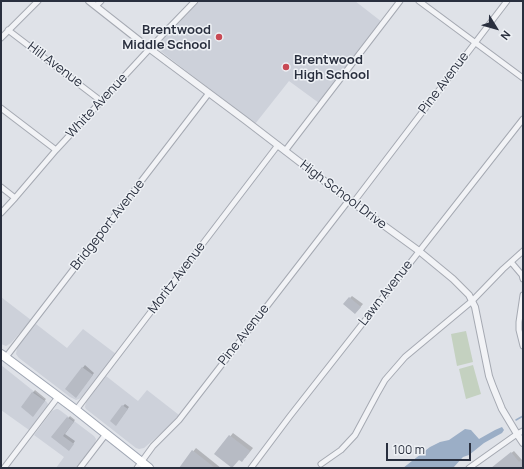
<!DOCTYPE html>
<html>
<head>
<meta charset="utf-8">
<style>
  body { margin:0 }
  #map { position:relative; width:524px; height:469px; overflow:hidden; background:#dfe2e8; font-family:Manrope,sans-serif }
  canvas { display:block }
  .frame { position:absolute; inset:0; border:2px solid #292f3e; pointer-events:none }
  .north { position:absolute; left:476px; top:8px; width:40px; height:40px; -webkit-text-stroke:3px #eef1f5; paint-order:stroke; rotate:127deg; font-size:11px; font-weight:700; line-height:16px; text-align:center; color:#292f3e }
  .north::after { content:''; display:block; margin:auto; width:14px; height:18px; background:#292f3e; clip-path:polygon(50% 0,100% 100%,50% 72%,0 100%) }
  .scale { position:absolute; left:386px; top:443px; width:85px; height:18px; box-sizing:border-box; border:2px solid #292f3e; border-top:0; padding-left:5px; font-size:12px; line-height:14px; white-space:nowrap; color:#292f3e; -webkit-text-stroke:3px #eef1f5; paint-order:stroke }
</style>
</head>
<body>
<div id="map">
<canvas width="524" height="469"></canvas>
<div class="frame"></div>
<div class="north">N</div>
<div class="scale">100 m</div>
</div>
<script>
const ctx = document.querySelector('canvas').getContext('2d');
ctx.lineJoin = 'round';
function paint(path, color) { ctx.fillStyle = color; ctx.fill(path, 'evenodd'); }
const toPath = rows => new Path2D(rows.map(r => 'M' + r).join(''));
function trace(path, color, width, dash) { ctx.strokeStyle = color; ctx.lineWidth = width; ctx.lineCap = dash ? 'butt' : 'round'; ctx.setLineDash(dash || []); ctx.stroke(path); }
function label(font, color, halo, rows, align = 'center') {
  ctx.font = font + ' Manrope,sans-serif'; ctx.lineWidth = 3; ctx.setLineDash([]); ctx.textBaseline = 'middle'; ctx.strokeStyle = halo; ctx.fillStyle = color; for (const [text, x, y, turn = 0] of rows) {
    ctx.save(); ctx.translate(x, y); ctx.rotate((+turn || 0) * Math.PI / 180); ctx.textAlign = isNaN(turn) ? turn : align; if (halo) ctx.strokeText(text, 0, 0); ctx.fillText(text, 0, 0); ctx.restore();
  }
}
const built = toPath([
  [200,1,355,1,382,22,319,103,289,81,255,124,158,49,157,47,158,44],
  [1,297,31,320,11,343,6,346,1,344],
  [36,324,67,348,83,329,116,354,82,397,79,399,76,400,70,397,19,358,16,354,17,348],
  [1,365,46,401,48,404,47,407,29,430,1,410],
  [106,376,138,401,147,390,179,415,167,428,144,448,139,449,136,448,86,409,85,407,86,402],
  [56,409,58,409,61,411,94,436,96,439,95,444,77,468,56,468,64,457,34,435,52,411]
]);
const green = toPath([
  [466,331,473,362,457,366,451,334],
  [473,365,481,394,466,399,459,369]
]);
const water = toPath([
  [502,427,504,430,502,433,484,443,469,455,463,457,453,468,403,468,430,447,440,442,449,440,465,429,471,430,479,439,495,430]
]);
const shadow = toPath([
  [352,296,363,304,357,311,350,298],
  [85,365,94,373,78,394,66,389],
  [35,390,46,399,35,413,22,407],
  [125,404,129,407,118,422,123,406],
  [70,416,75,420,65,434,75,441,71,447,53,437],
  [233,433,253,448,245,458,216,454],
  [196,448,221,468,180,468],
  [514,451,522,460,523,459,523,468,492,468]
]);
const stream = toPath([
  [516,420,523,416]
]);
const building = toPath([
  [349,297,361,307,355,314,343,304],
  [82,367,93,375,76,398,65,389],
  [32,392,45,401,33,417,21,407],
  [122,405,128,409,116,426,110,421],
  [67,417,74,422,63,436,74,444,69,451,51,437],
  [229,435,250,451,242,462,239,460,232,468,214,454],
  [192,450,215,468,179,468],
  [511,452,519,462,521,460,523,463,523,468,491,468]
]);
const minor = toPath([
  [419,1,523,78],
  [96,6,101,1],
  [8,30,101,101],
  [1,38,38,1],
  [1,108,56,150],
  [285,151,400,1],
  [1,187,15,198],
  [353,203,507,1],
  [1,213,15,198,56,150,167,30,195,1],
  [511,262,522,275,523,279],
  [523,346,519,330,519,322,523,295],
  [6,357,209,93],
  [76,410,278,145],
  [321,464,341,450,355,435,377,394,385,380,405,357,472,301,503,269,523,251],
  [4,468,58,397],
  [80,468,106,434],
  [137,468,153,446,179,420,349,200],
  [251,468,290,416,523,119],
  [469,468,517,434,523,431]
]);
const tertiary = toPath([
  [89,1,150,49,245,120,353,203,419,251,453,279,469,295,475,307,489,376,493,387,502,409,517,434,523,443]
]);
const primary = toPath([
  [1,354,76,410,149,468]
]);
const markers = [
  [219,37,4,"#c84954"],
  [286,67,4,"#c84954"]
];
const poiNames = [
  ["Brentwood",211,30],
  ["Middle School",211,45],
  ["Brentwood",294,60,"left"],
  ["High School",294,75,"left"]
];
const streetNames = [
  ["Hill Avenue",55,65,37],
  ["Pine Avenue",444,83,-53],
  ["White Avenue",97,106,-47],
  ["High School Drive",343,195,37],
  ["Bridgeport Avenue",108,225,-52],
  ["Moritz Avenue",177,278,-53],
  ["Lawn Avenue",386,293,-52],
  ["Pine Avenue",244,335,-52]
];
paint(built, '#cdd1da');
paint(green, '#c4d1c0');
paint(water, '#9baec6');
paint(shadow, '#0003');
trace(stream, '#9baec6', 1.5);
paint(building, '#b7bbc4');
trace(minor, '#a5a9b2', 7);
trace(tertiary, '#a5a9b2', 8);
trace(primary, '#9fa6b3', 10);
trace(minor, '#f2f3f6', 5);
trace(tertiary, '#f2f3f6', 6);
trace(primary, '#fff', 8);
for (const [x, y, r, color] of markers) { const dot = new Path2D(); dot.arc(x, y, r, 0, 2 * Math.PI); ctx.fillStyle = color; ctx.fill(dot); trace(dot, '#eef1f5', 1.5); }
label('bold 13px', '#292f3e', '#eef1f5', poiNames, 'right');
label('13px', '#292f3e', '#eef1f5', streetNames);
</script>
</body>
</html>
